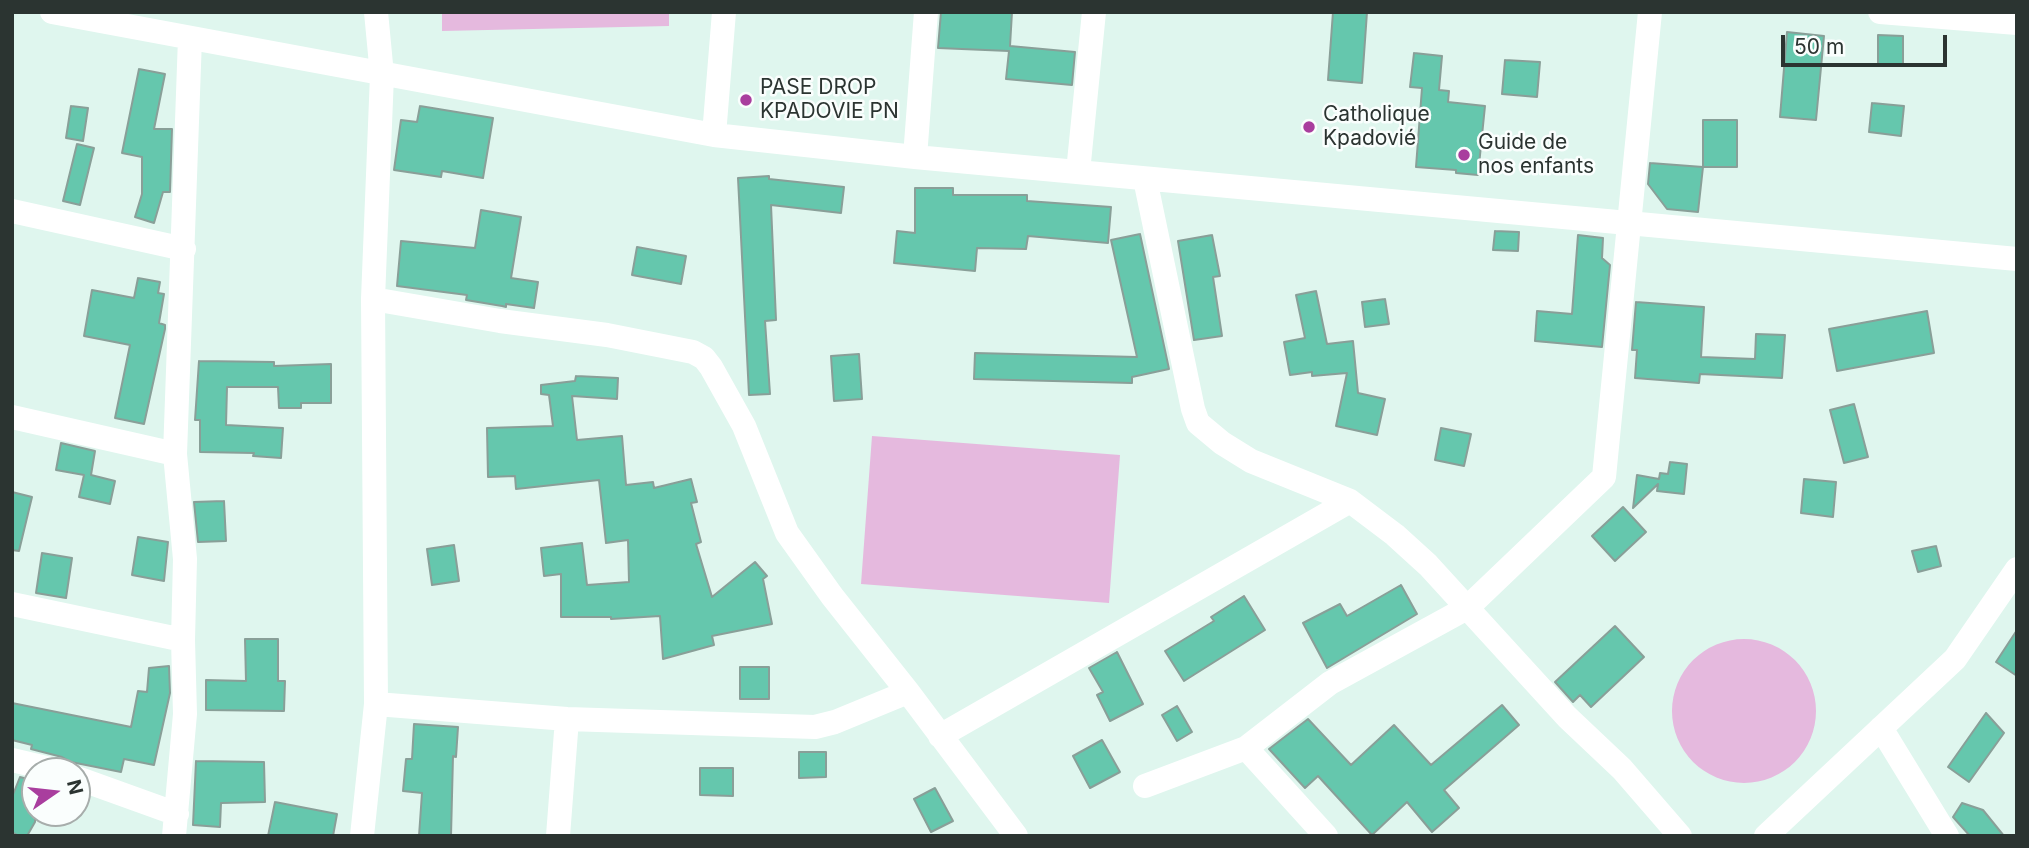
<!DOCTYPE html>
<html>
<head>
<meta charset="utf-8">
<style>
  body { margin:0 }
  #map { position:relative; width:2029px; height:848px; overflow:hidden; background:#dff6ee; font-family:Inter,sans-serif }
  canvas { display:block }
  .frame { position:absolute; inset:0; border:14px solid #2b3431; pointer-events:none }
  .north { position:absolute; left:21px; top:757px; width:70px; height:70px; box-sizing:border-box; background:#fafefd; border:2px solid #a7adab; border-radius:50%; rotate:76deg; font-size:19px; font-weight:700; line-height:28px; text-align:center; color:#2b3431 }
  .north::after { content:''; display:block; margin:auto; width:24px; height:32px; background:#a93e9e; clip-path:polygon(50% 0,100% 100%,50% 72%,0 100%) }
  .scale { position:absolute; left:1781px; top:35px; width:166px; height:32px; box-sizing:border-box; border:4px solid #2b3431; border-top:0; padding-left:9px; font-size:21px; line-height:24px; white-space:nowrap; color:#2b3431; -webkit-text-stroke:5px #fafefd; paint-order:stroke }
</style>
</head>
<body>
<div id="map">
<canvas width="2029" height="848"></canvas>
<div class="frame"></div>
<div class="north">N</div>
<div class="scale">50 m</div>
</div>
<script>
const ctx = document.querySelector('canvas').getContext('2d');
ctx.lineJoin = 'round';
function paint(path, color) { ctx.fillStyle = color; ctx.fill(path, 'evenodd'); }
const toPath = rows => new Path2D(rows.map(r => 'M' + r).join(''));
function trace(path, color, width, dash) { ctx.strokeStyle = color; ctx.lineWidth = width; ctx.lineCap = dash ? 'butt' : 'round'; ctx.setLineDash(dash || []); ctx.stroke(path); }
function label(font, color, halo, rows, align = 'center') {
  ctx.font = font + ' Inter,sans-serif'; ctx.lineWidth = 5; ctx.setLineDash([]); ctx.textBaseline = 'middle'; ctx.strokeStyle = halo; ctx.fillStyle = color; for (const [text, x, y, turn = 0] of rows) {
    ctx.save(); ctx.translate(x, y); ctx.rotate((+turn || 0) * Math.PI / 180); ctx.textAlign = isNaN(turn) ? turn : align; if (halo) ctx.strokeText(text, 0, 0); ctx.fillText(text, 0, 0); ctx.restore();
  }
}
const green = toPath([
  [442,12,669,12,669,26,442,31],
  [872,436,1120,455,1109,603,861,584],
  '1672 711a72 72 0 1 1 144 0a72 72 0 1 1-144 0Z'
]);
const building = toPath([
  [941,12,1012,12,1010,46,1075,52,1072,85,1006,79,1009,51,938,48,941,12],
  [1333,12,1367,12,1362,83,1328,80,1333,12],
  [1787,32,1824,36,1816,120,1780,117,1787,32],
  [1878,35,1903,36,1903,64,1878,64,1878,35],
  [1414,53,1442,56,1439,90,1449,91,1448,102,1485,106,1478,175,1456,173,1456,170,1416,167,1422,88,1410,87,1414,53],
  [1505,60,1540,62,1537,97,1502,94,1505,60],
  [139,69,165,74,154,129,172,129,170,192,163,192,154,223,135,217,142,194,142,157,122,153,139,69],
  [1872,103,1904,106,1901,136,1869,132,1872,103],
  [71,106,88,108,83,141,66,138,71,106],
  [420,106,493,118,483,178,442,171,441,177,394,170,401,120,417,122,420,106],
  [1703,120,1737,120,1737,167,1703,167,1703,120],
  [77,144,94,148,80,205,63,201,77,144],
  [1650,163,1703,167,1698,212,1667,209,1648,184,1650,163],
  [769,176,769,179,844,187,841,213,771,205,776,320,765,321,770,394,749,395,738,178,769,176],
  [915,188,953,188,953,195,1027,195,1027,201,1111,207,1108,243,1028,236,1026,249,977,248,975,271,894,263,897,231,915,233,915,188],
  [481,210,521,217,511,278,538,282,534,308,506,304,506,307,502,306,466,300,467,295,397,286,401,241,475,248,481,210],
  [1495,231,1519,232,1518,251,1493,250,1495,231],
  [1140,234,1169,369,1132,377,1132,383,974,379,975,353,1137,357,1111,240,1140,234],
  [1212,235,1220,276,1213,277,1222,336,1194,340,1178,241,1212,235],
  [1578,235,1603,238,1602,258,1610,265,1602,347,1535,341,1537,311,1572,314,1578,235],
  [637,247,686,256,681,284,632,275,637,247],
  [138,278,160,282,158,293,164,294,159,323,165,325,165,329,144,424,115,418,130,345,84,336,92,290,134,298,138,278],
  [1316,291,1327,344,1353,341,1358,393,1385,399,1377,435,1336,426,1347,373,1312,376,1312,372,1290,375,1284,342,1305,338,1296,295,1316,291],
  [1385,299,1389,324,1365,327,1362,302,1385,299],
  [1636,302,1704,307,1701,357,1755,359,1756,334,1785,335,1782,378,1700,374,1699,383,1635,378,1637,350,1632,350,1636,302],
  [1927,311,1934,353,1837,371,1829,329,1927,311],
  [859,354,862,399,834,401,831,356,859,354],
  [199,361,274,362,274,366,331,364,331,403,301,403,301,408,279,408,278,387,227,387,226,425,283,428,281,458,253,456,254,453,200,452,200,420,195,420,199,361],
  [576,376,618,378,617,399,572,396,577,440,622,436,626,485,653,482,654,488,691,479,697,502,691,503,701,542,696,544,712,597,755,562,767,576,763,579,772,624,712,636,714,645,663,659,660,616,611,619,611,617,561,617,561,574,544,576,541,548,582,543,587,585,629,582,628,540,606,543,599,480,516,489,515,476,488,477,487,428,553,426,549,395,541,394,541,385,575,381,576,376],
  [1854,404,1868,457,1844,463,1830,410,1854,404],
  [1441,428,1471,434,1464,466,1435,460,1441,428],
  [61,443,95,451,91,475,115,481,110,504,79,497,84,475,56,470,61,443],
  [1670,462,1687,464,1684,494,1657,491,1658,484,1633,508,1637,475,1659,479,1660,473,1668,474,1670,462],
  [1804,479,1836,482,1833,517,1801,513,1804,479],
  [12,492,32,497,19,551,12,550,12,492],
  [224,501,226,541,198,542,194,502,224,501],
  [1623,507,1646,532,1615,561,1592,536,1623,507],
  [138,537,168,542,164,581,132,575,138,537],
  [454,545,459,581,432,585,427,549,454,545],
  [1936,546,1941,566,1918,572,1912,551,1936,546],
  [42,553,72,558,66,598,36,593,42,553],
  [1401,585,1417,614,1327,668,1303,623,1340,604,1347,616,1401,585],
  [1244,596,1265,630,1184,681,1165,651,1214,621,1211,617,1244,596],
  [1615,626,1644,657,1591,707,1580,695,1573,702,1555,682,1615,626],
  [2017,630,2017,676,1996,662,2017,630],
  [245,639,278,639,278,681,285,681,284,711,206,710,206,680,246,681,245,639],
  [1117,652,1143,704,1110,721,1097,695,1103,692,1089,668,1117,652],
  [169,666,170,693,154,765,124,759,121,772,71,762,62,757,31,749,32,745,12,740,12,703,131,727,138,691,147,692,149,668,169,666],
  [740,667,769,667,769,699,740,699,740,667],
  [1502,705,1519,725,1444,790,1459,808,1432,832,1407,802,1372,835,1318,776,1305,788,1269,749,1308,719,1351,765,1394,725,1431,765,1502,705],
  [1177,706,1192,732,1177,741,1162,715,1177,706],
  [1986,713,2004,733,1969,782,1948,767,1986,713],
  [414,724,458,727,456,757,453,756,451,836,419,836,422,793,403,791,406,759,412,759,414,724],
  [1102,740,1120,772,1090,788,1073,756,1102,740],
  [799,752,826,752,826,777,799,778,799,752],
  [196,761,264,762,265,802,221,803,220,827,193,825,196,761],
  [700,768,733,768,733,796,700,795,700,768],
  [20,777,35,781,35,822,27,836,19,836,12,832,12,797,20,777],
  [935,788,953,821,931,832,914,799,935,788],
  [275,802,337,814,333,836,268,836,275,802],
  [1962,803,1983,810,2004,836,1970,836,1953,817,1962,803]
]);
const street = toPath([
  [52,12,714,135,915,157,2017,259],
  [1880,12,2017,23],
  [714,135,724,12],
  [915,157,926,12],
  [1078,172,1094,12],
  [1145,179,1193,409,1198,423,1222,443,1251,461,1350,501,1395,535,1428,565,1567,717,1622,769,1680,836],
  [12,211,184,249],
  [373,299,500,321,607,335,693,352,704,358,711,367,744,426,787,533,832,596,908,692,1016,836],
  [12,417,175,454],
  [12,604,183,640],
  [376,704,567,719,815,727,835,722,908,692],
  [1881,728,1947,836],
  [940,736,1350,501],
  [1246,748,1326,836],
  [12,760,59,771],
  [77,778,177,814],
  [1145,786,1246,748,1330,683,1467,608,1604,477,1650,12],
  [174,836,185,714,183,640,185,559,175,454,190,38],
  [362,836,376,704,373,299,382,75,376,12],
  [558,836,567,719],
  [1766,836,1955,659,2017,569]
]);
const markers = [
  [746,100,7,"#a93e9e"],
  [1309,127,7,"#a93e9e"],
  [1464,155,7,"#a93e9e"]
];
const poiNames = [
  ["PASE DROP",760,88],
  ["KPADOVIE PN",760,112],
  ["Catholique",1323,115],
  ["Kpadovié",1323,139],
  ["Guide de",1478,143],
  ["nos enfants",1478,167]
];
paint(green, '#e5b9de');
paint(building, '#65c7ad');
trace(building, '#899f98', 2);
trace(street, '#fff', 24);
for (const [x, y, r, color] of markers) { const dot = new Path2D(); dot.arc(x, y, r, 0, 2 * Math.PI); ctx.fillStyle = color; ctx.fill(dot); trace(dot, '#fafefd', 2.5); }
label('21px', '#2b3431', '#fafefd', poiNames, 'left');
</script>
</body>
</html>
